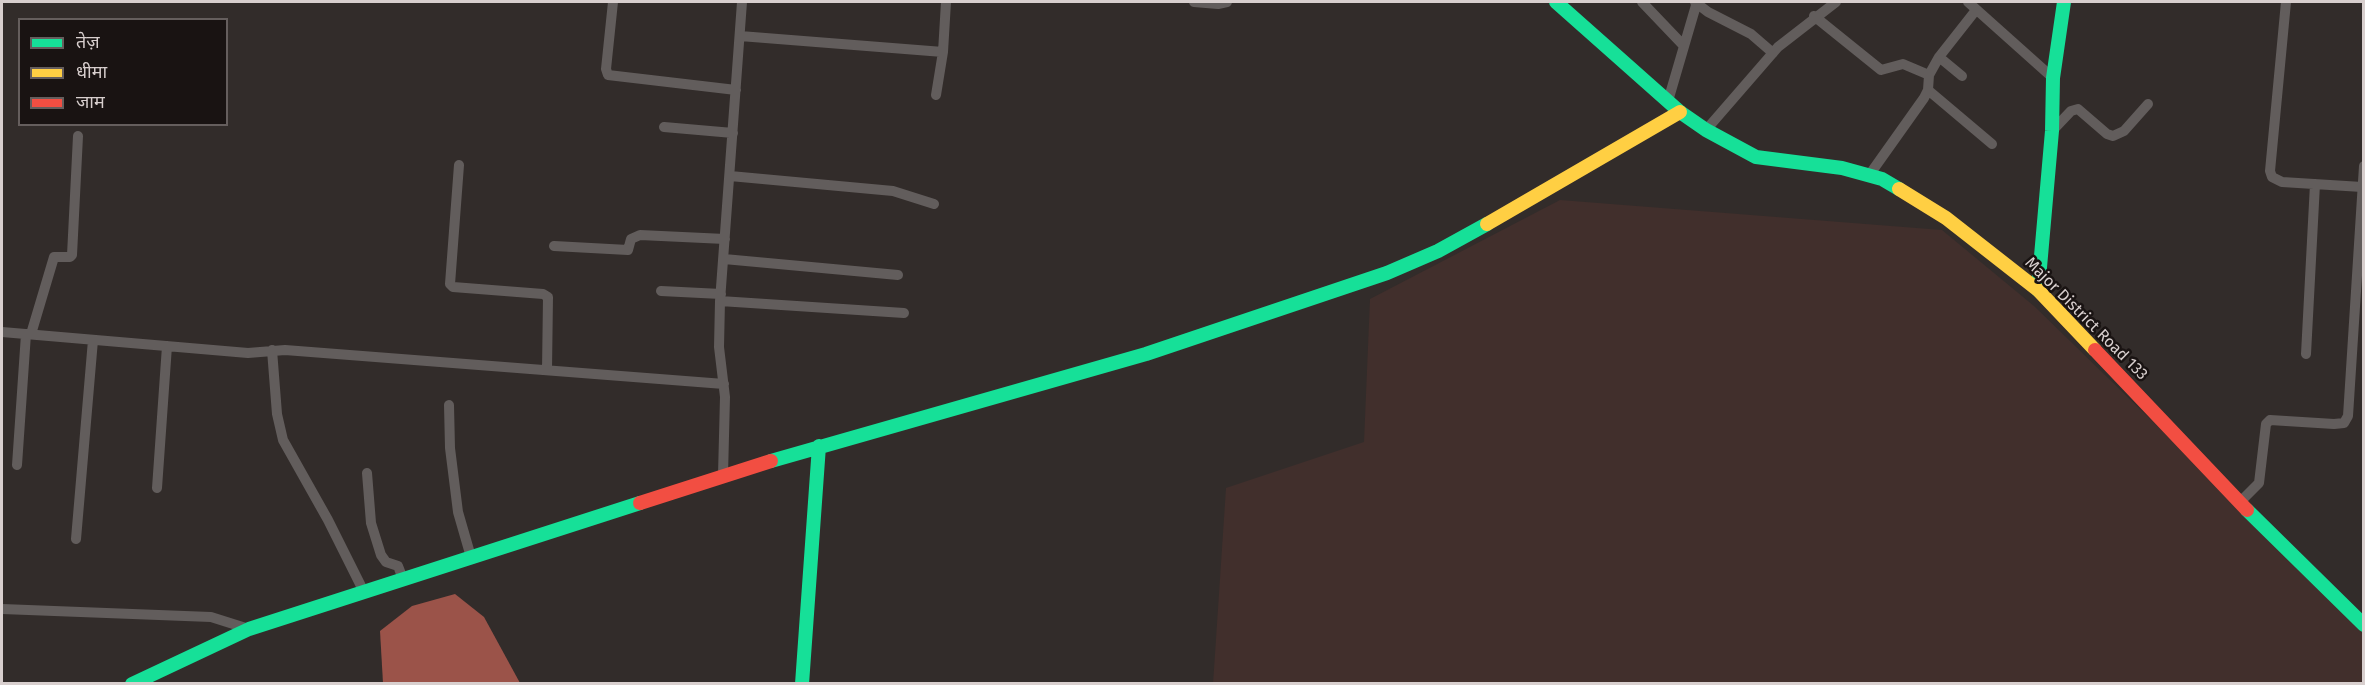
<!DOCTYPE html>
<html>
<head>
<meta charset="utf-8">
<style>
  body { margin:0 }
  #map { position:relative; width:2365px; height:685px; overflow:hidden; background:#322c2a; font-family:"Fira Sans","Noto Sans Devanagari",sans-serif }
  canvas { display:block }
  .frame { position:absolute; inset:0; border:3px solid #d8cfce; pointer-events:none }
  .legend { position:absolute; left:18px; top:18px; width:210px; height:108px; box-sizing:border-box; background:#191312; border:2px solid #655e5d; margin:0; padding:8px 10px; list-style:none; font-size:18px; color:#d8cfce }
  .legend li { display:flex; align-items:center; gap:12px; height:30px }
  .legend b { width:30px; border:2px solid #655e5d }
</style>
</head>
<body>
<div id="map">
<canvas width="2365" height="685"></canvas>
<div class="frame"></div>
<ul class="legend">
<li><b style="height:8px;background:#16e098"></b>तेज़</li>
<li><b style="height:8px;background:#ffcf43"></b>धीमा</li>
<li><b style="height:8px;background:#f24e42"></b>जाम</li>
</ul>
</div>
<script>
const ctx = document.querySelector('canvas').getContext('2d');
ctx.lineJoin = 'round';
function paint(path, color) { ctx.fillStyle = color; ctx.fill(path, 'evenodd'); }
const toPath = rows => new Path2D(rows.map(r => 'M' + r).join(''));
function trace(path, color, width, dash) { ctx.strokeStyle = color; ctx.lineWidth = width; ctx.lineCap = dash ? 'butt' : 'round'; ctx.setLineDash(dash || []); ctx.stroke(path); }
function label(font, color, halo, rows, align = 'center') {
  ctx.font = font + ' "Fira Sans",sans-serif'; ctx.lineWidth = 5; ctx.setLineDash([]); ctx.textBaseline = 'middle'; ctx.strokeStyle = halo; ctx.fillStyle = color; for (const [text, x, y, turn = 0] of rows) {
    ctx.save(); ctx.translate(x, y); ctx.rotate((+turn || 0) * Math.PI / 180); ctx.textAlign = isNaN(turn) ? turn : align; if (halo) ctx.strokeText(text, 0, 0); ctx.fillText(text, 0, 0); ctx.restore();
  }
}
const built = toPath([
  [1560,200,1942,230,2034,306,2364,627,2363,683,1213,684,1226,488,1364,442,1370,299]
]);
const water = toPath([
  [455,594,484,617,520,683,383,683,380,631,412,606]
]);
const street = toPath([
  [613,2,606,69,608,75,736,90],
  [1194,2,1218,4,1227,2],
  [1642,2,1684,46],
  [1695,2,1708,12,1751,34,1773,53],
  [1968,2,2053,78],
  [2286,2,2270,171,2272,177,2282,182,2362,187],
  [1814,16,1881,70,1903,64,1929,75],
  [740,36,943,52],
  [1939,57,1962,76],
  [1928,90,1992,144],
  [936,95,943,52,946,2],
  [1668,101,1697,2],
  [664,127,733,133],
  [1706,130,1778,47,1836,2],
  [2052,131,2071,111,2078,109,2107,134,2113,136,2124,131,2148,104],
  [459,165,450,284,453,287,543,294,548,297,547,370],
  [1870,174,1924,98,1928,90,1929,75,1939,57,1976,10],
  [730,176,893,191,934,204],
  [554,246,628,250,631,239,640,235,725,239],
  [724,259,898,275],
  [661,291,721,294],
  [720,301,904,313],
  [2,332,248,353,285,350,724,384],
  [31,334,54,257,70,257,72,255,78,136],
  [272,350,277,414,283,440,328,520,364,592],
  [2306,354,2315,184],
  [449,405,450,448,458,512,471,557],
  [17,465,26,334],
  [367,473,371,523,381,555,386,562,398,566,403,579],
  [723,475,725,397,719,347,720,301,742,2],
  [157,488,167,346],
  [2240,502,2259,483,2266,424,2270,420,2334,424,2344,423,2348,416,2364,166],
  [76,539,93,340],
  [2,609,211,617,249,629]
]);
const fast = toPath([
  [1556,2,1680,112,1706,130,1756,157,1842,168,1882,179,1899,189],
  [2038,290,2052,131,2053,78,2064,2],
  [771,461,1146,354,1387,273,1438,251,1487,224],
  [2247,510,2364,625],
  [132,684,249,629,640,503],
  [802,684,819,446]
]);
const slow = toPath([
  [1899,189,1946,218,2038,290,2095,350],
  [1487,224,1680,112]
]);
const jam = toPath([
  [2095,350,2247,510],
  [640,503,771,461]
]);
const streetNames = [
  ["Major District Road 133",2086,319,45]
];
paint(built, '#412f2c');
paint(water, '#9b5349');
trace(street, '#625d5c', 10);
trace(fast, '#16e098', 14);
trace(slow, '#ffcf43', 14);
trace(jam, '#f24e42', 14);
label('16px', '#d8cfce', '#191312', streetNames);
</script>
</body>
</html>
